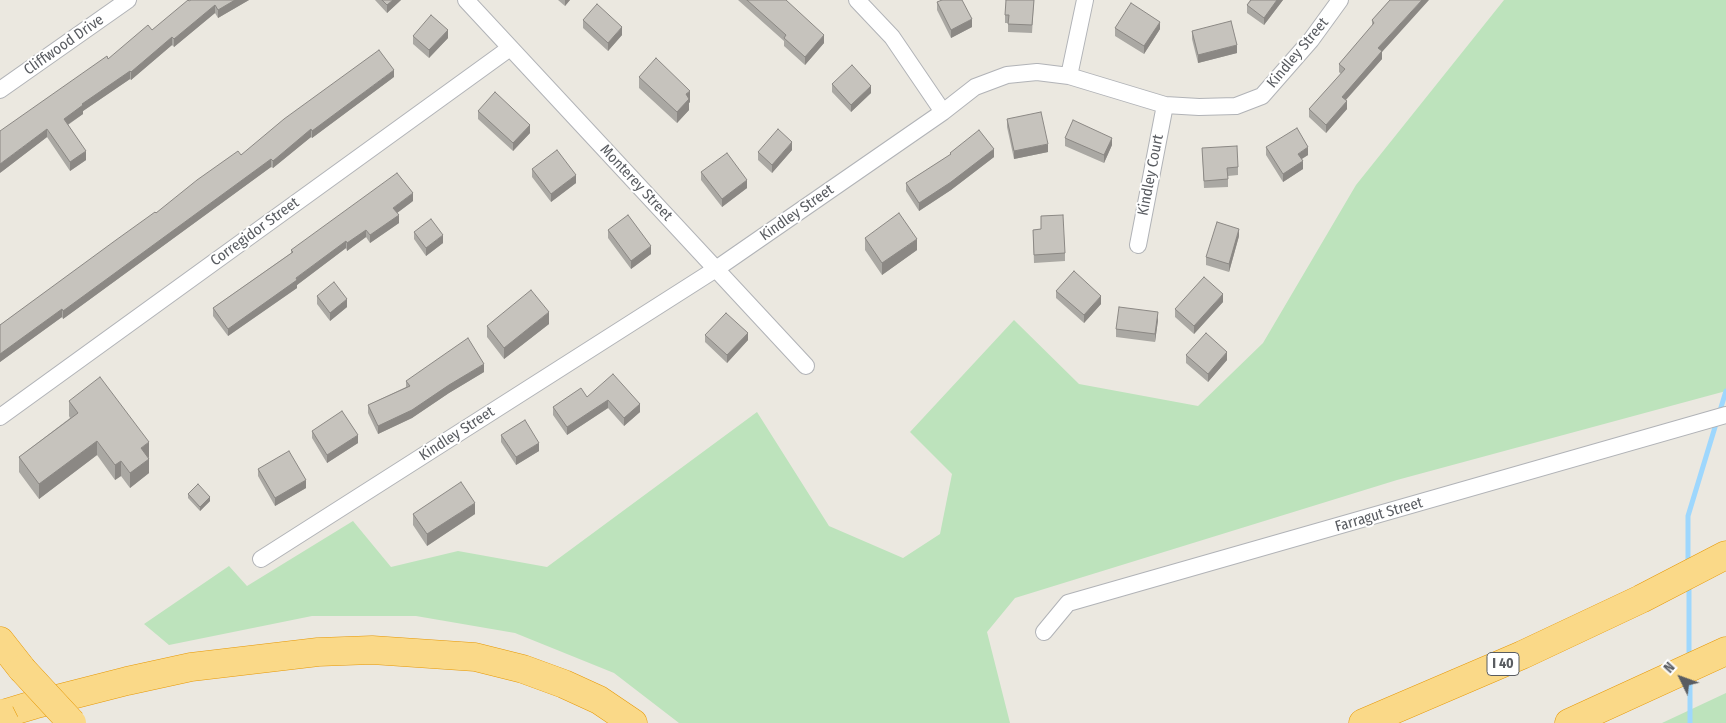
<!DOCTYPE html>
<html>
<head>
<meta charset="utf-8">
<style>
  body { margin:0 }
  #map { position:relative; width:1726px; height:723px; overflow:hidden; background:#ebe8e0; font-family:"Fira Sans Condensed",sans-serif }
  canvas { display:block }
  .north { position:absolute; left:1656px; top:653px; width:50px; height:50px; -webkit-text-stroke:4px #fff; paint-order:stroke; rotate:312deg; font-size:14px; font-weight:700; line-height:20px; text-align:center; color:#595c61 }
  .north::after { content:''; display:block; margin:auto; width:18px; height:22px; background:#595c61; clip-path:polygon(50% 0,100% 100%,50% 72%,0 100%) }
</style>
</head>
<body>
<div id="map">
<canvas width="1726" height="723"></canvas>
<div class="north">N</div>
</div>
<script>
const ctx = document.querySelector('canvas').getContext('2d');
ctx.lineJoin = 'round';
function paint(path, color) { ctx.fillStyle = color; ctx.fill(path, 'evenodd'); }
const toPath = rows => new Path2D(rows.map(r => 'M' + r).join(''));
function trace(path, color, width, dash) { ctx.strokeStyle = color; ctx.lineWidth = width; ctx.lineCap = dash ? 'butt' : 'round'; ctx.setLineDash(dash || []); ctx.stroke(path); }
function label(font, color, halo, rows, align = 'center') {
  ctx.font = font + ' "Fira Sans Condensed",sans-serif'; ctx.lineWidth = 4; ctx.setLineDash([]); ctx.textBaseline = 'middle'; ctx.strokeStyle = halo; ctx.fillStyle = color; for (const [text, x, y, turn = 0] of rows) {
    ctx.save(); ctx.translate(x, y); ctx.rotate((+turn || 0) * Math.PI / 180); ctx.textAlign = isNaN(turn) ? turn : align; if (halo) ctx.strokeText(text, 0, 0); ctx.fillText(text, 0, 0); ctx.restore();
  }
}
const green = toPath([
  [1504,0,1726,0,1726,391,1397,480,1015,598,987,632,1010,723,679,723,614,673,515,633,416,616,312,616,169,645,144,624,229,566,247,586,353,521,391,567,458,551,547,567,757,412,829,526,903,558,940,534,952,474,910,432,1014,320,1079,384,1198,406,1263,343,1356,185],
  [1726,693,1726,723,1662,723]
]);
const stream = toPath([
  [1688,565,1688,516,1726,391],
  [1689,584,1689,658],
  [1690,676,1690,723]
]);
const minor = toPath([
  [466,0,806,366],
  [857,0,892,37,943,112],
  [1069,76,1085,0],
  [0,90,128,0],
  [1138,245,1165,105],
  [0,417,510,48],
  [261,559,716,269,943,112,975,87,1007,75,1037,72,1069,76,1165,105,1199,107,1236,106,1262,96,1311,40,1340,0],
  [1044,632,1068,603,1726,415]
]);
const motorway = toPath([
  [0,641,22,669],
  [0,715,33,705,127,681,191,667,318,652,372,650,475,657,523,669,564,684,599,700,633,723],
  [1363,723,1522,655,1641,599,1726,555],
  [1569,723,1726,651]
]);
const motorwayBridge = toPath([
  [22,669,72,723],
  [0,713,5,723]
]);
const wall = toPath([
  [249,0,218,18,215,13,174,47,172,45,131,80,130,79,83,111,83,114,68,125,86,160,70,171,47,137,0,173,108,59,152,30,189,1],
  [375,0,401,0,387,13],
  [558,0,570,0,565,6],
  [738,0,786,0,824,43,805,65,784,46,784,41],
  [1034,0,1032,33,1008,32,1008,23,1005,23,1005,15],
  [1250,0,1283,0,1264,25,1247,13,1247,5],
  [1390,0,1382,52,1382,59,1346,100,1347,109,1326,133,1309,117,1309,109,1341,74,1339,72,1339,64,1372,26,1372,20],
  [937,2,972,27,951,38,937,10],
  [583,20,622,35,608,51,583,28],
  [1115,28,1160,29,1144,54,1115,36],
  [1192,31,1237,53,1198,63,1192,39],
  [413,36,448,38,429,58,413,44],
  [394,77,312,138,311,137,273,168,271,167,63,319,62,317,0,362,0,325,156,213,241,155],
  [639,77,690,102,689,103,689,110,677,123,639,88],
  [832,84,871,93,851,112,832,92],
  [478,111,530,133,513,151,478,119],
  [1007,119,1048,152,1014,159,1007,127],
  [1065,138,1112,145,1104,163,1065,146],
  [1266,147,1308,155,1302,159,1303,169,1283,182,1266,155],
  [1202,148,1238,167,1238,175,1228,176,1228,187,1204,188],
  [792,150,772,173,758,160,758,152],
  [950,153,994,157,951,190,919,211,906,191,906,183,950,155],
  [532,169,576,183,551,202,532,177],
  [701,172,747,188,722,207,701,180],
  [413,201,397,213,399,223,370,243,366,237,347,251,346,248,297,285,297,288,228,336,213,316,213,308,291,253,291,250],
  [1041,216,1065,253,1065,261,1034,263,1033,230,1041,229],
  [608,230,651,254,631,269,608,238],
  [414,232,443,243,426,256,414,239],
  [1239,236,1229,272,1206,265,1206,257],
  [865,238,917,250,882,275,865,250],
  [1056,291,1101,304,1084,323,1056,298],
  [317,296,347,307,330,321,317,304],
  [1223,302,1194,334,1175,317,1175,309],
  [1158,320,1155,342,1116,337,1116,329],
  [549,324,504,359,487,337,487,326],
  [705,335,748,340,727,363,705,342],
  [1186,355,1227,360,1208,382,1186,363],
  [484,372,449,393,412,418,378,434,368,413,368,405,406,387,406,381],
  [587,397,640,404,640,412,624,426,608,408,567,435,553,415,553,407],
  [69,401,149,457,149,473,130,488,121,476,115,480,97,455,39,499,19,472,19,457,70,418,69,416],
  [312,431,358,443,327,463,312,438],
  [501,435,539,451,516,465,501,442],
  [258,469,306,488,275,506,258,476],
  [188,494,210,501,200,511,188,498],
  [413,514,475,514,427,546,413,525]
]);
const shadedWall = toPath([
  [235,0,249,0,218,18,218,10],
  [393,0,401,0,387,13,387,5],
  [565,0,570,0,565,6],
  [1277,0,1283,0,1264,25,1264,18],
  [1422,0,1429,0,1382,52,1382,59,1342,104,1342,97,1378,48],
  [215,5,215,13,174,47,174,39],
  [972,19,972,27,951,38,951,30],
  [1160,22,1160,29,1144,54,1144,46],
  [622,27,622,35,608,51,608,43],
  [448,30,448,38,429,58,429,50],
  [824,35,824,43,805,65,805,57],
  [172,37,172,45,131,80,131,72],
  [1237,45,1237,53,1198,63,1198,55],
  [394,70,394,77,312,138,312,131],
  [130,71,130,79,83,111,83,114,64,127,64,119,82,104],
  [871,86,871,93,851,112,851,105],
  [690,91,690,102,689,103,689,110,677,123,677,112,686,94],
  [1347,101,1347,109,1326,133,1326,125],
  [530,125,530,133,513,151,513,143],
  [47,129,47,137,0,173,0,164],
  [311,129,311,137,273,168,273,161],
  [1112,138,1112,145,1104,163,1104,155],
  [792,142,792,150,772,173,772,165],
  [1048,144,1048,152,1014,159,1014,151],
  [1308,147,1308,155,1298,161,1298,154],
  [994,149,994,157,951,190,919,211,919,203],
  [86,151,86,160,70,171,70,162],
  [271,159,271,167,63,319,63,311],
  [1303,161,1303,169,1283,182,1283,174],
  [576,175,576,183,551,202,551,194],
  [747,180,747,188,722,207,722,199],
  [413,193,413,201,393,216,393,208],
  [399,215,399,223,370,243,370,235],
  [1239,229,1239,236,1229,272,1229,264],
  [366,230,366,237,347,251,347,243],
  [443,235,443,243,426,256,426,248],
  [917,239,917,250,882,275,882,263],
  [346,241,346,248,297,285,297,288,228,336,228,329],
  [651,246,651,254,631,269,631,261],
  [1223,294,1223,302,1194,334,1194,326],
  [1101,296,1101,304,1084,323,1084,315],
  [347,299,347,307,330,321,330,313],
  [62,309,62,317,0,362,0,354],
  [549,312,549,324,504,359,504,348],
  [1158,312,1158,320,1155,342,1155,334],
  [748,333,748,340,727,363,727,355],
  [1227,352,1227,360,1208,382,1208,374],
  [484,364,484,372,449,393,412,418,378,434,378,426],
  [608,400,608,408,567,435,567,427],
  [640,404,640,412,624,426,624,418],
  [358,435,358,443,327,463,327,455],
  [97,441,97,455,39,499,39,484],
  [149,442,149,457,141,463,141,448],
  [539,443,539,451,516,465,516,457],
  [149,459,149,473,130,488,130,473],
  [121,461,121,476,115,480,115,465],
  [306,480,306,488,275,506,275,498],
  [210,497,210,501,200,511,200,507],
  [475,503,475,514,427,546,427,534]
]);
const building = toPath([
  [188,0,189,1,191,0,235,0,218,10,215,5,174,39,172,37,131,72,130,71,82,104,83,105,64,119,86,151,70,162,47,129,0,164,0,131,107,56,108,59,148,25,152,30,188,0],
  [382,0,393,0,387,5,382,0],
  [747,0,786,0,824,35,805,57,784,38,786,35,747,0],
  [942,0,962,0,972,19,951,30,937,2,942,0],
  [1006,0,1034,0,1032,25,1008,24,1009,15,1005,15,1006,0],
  [1251,0,1277,0,1264,18,1247,5,1251,0],
  [1390,0,1422,0,1378,48,1382,51,1342,97,1347,101,1326,125,1309,109,1345,69,1339,64,1374,23,1372,20,1390,0],
  [1131,3,1160,22,1144,46,1115,28,1131,3],
  [597,4,622,27,608,43,583,20,597,4],
  [431,15,448,30,429,50,413,36,431,15],
  [1231,21,1237,45,1198,55,1192,31,1231,21],
  [379,50,394,70,312,131,311,129,273,161,271,159,63,311,62,309,0,354,0,325,116,240,155,212,156,213,197,180,238,151,241,155,284,119,379,50],
  [656,58,690,91,686,94,689,99,677,112,639,77,656,58],
  [852,65,871,86,851,105,832,84,852,65],
  [495,92,530,125,513,143,478,111,495,92],
  [1041,112,1048,144,1014,151,1007,119,1041,112],
  [1073,120,1112,138,1104,155,1065,138,1073,120],
  [1297,128,1308,147,1298,154,1303,161,1283,174,1266,147,1297,128],
  [778,129,792,142,772,165,758,152,778,129],
  [979,130,994,149,951,182,919,203,906,183,951,154,950,153,979,130],
  [1237,146,1238,167,1227,168,1228,179,1204,181,1202,148,1237,146],
  [557,150,576,175,551,194,532,169,557,150],
  [727,153,747,180,722,199,701,172,727,153],
  [397,173,413,193,393,208,399,215,370,235,366,230,347,243,346,241,296,278,297,280,228,329,213,308,293,252,291,250,397,173],
  [899,213,917,239,882,263,865,238,899,213],
  [628,215,651,246,631,261,608,230,628,215],
  [1063,215,1065,253,1034,255,1033,230,1041,229,1041,216,1063,215],
  [431,219,443,235,426,248,414,232,431,219],
  [1217,222,1239,229,1229,264,1206,257,1217,222],
  [1074,271,1101,296,1084,315,1056,291,1074,271],
  [1204,277,1223,294,1194,326,1175,309,1204,277],
  [334,282,347,299,330,313,317,296,334,282],
  [531,290,549,312,504,348,487,326,531,290],
  [1119,307,1158,312,1155,334,1116,329,1119,307],
  [726,313,748,333,727,355,705,335,726,313],
  [1206,333,1227,352,1208,374,1186,355,1206,333],
  [468,338,484,364,449,385,412,410,378,426,368,405,410,386,406,381,468,338],
  [613,374,640,404,624,418,608,400,567,427,553,407,581,388,587,397,613,374],
  [100,377,149,442,141,448,149,459,130,473,121,461,115,465,97,441,39,484,19,457,78,413,69,401,100,377],
  [342,411,358,435,327,455,312,431,342,411],
  [525,420,539,443,516,457,501,435,525,420],
  [289,451,306,480,275,498,258,469,289,451],
  [461,482,475,503,427,534,413,514,461,482],
  [198,484,210,497,200,507,188,494,198,484]
]);
const shields = [
  [1503,664,32]
];
const shieldNames = [
  ["I 40",1503,664]
];
const streetNames = [
  ["Cliffwood Drive",64,45,-35],
  ["Kindley Street",1298,53,-50],
  ["Kindley Court",1151,175,-79],
  ["Monterey Street",636,183,47],
  ["Kindley Street",797,213,-35],
  ["Corregidor Street",255,232,-36],
  ["Kindley Street",457,434,-33],
  ["Farragut Street",1379,515,-16]
];
paint(green, '#bde3bc');
trace(stream, '#9ed7fd', 5);
trace(minor, '#b1b3b7', 18);
trace(motorway, '#e69805', 29);
trace(minor, '#fff', 16);
trace(motorway, '#fad988', 28);
trace(motorwayBridge, '#e69805', 29, []);
trace(motorwayBridge, '#fad988', 28);
paint(wall, '#aaa8a3');
paint(shadedWall, '#8b8884');
paint(building, '#c6c3bd');
trace(building, '#8b8884', 1);
for (const [x, y, w] of shields) { const box = new Path2D(); box.roundRect(x - w / 2, y - 11.5, w, 23, 4); ctx.fillStyle = '#fff'; ctx.fill(box); trace(box, '#595c61', 1); }
label('bold 14px', '#595c61', null, shieldNames);
label('15px', '#595c61', '#fff', streetNames);
</script>
</body>
</html>
